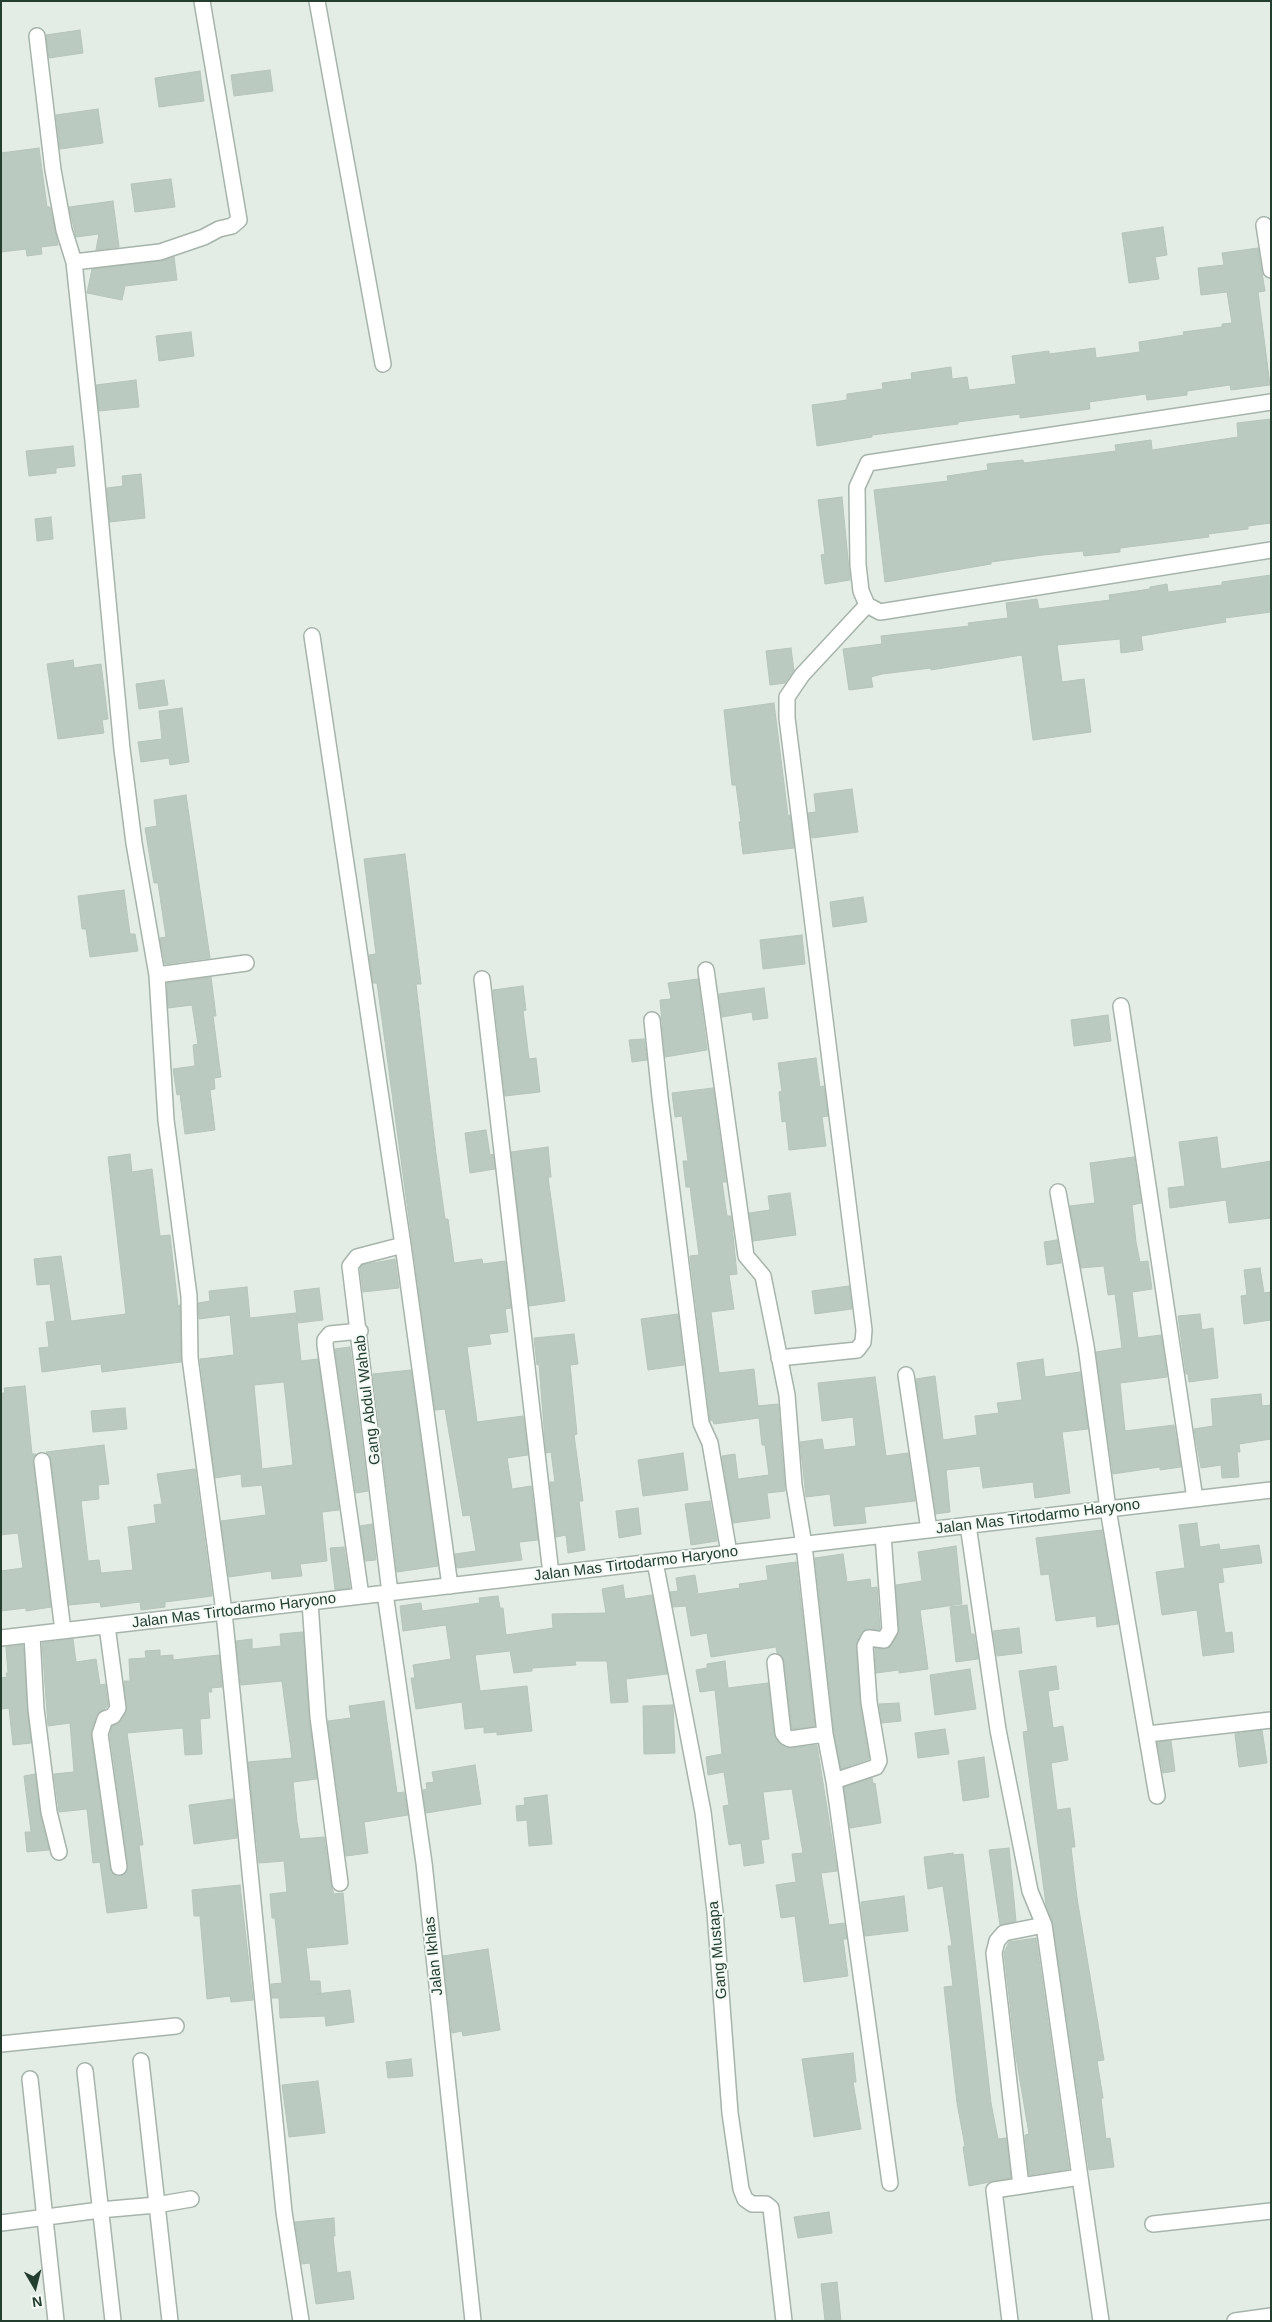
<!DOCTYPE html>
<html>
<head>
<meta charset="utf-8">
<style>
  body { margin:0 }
  #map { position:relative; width:1272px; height:2322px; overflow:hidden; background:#e3ece5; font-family:Helvetica,sans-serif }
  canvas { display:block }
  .frame { position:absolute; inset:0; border:2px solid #233d2f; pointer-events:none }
  .north { position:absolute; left:10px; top:2262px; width:50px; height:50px; -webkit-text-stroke:4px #f3f9f4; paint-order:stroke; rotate:172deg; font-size:14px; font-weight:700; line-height:20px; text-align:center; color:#233d2f }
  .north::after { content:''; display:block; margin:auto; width:18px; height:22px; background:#233d2f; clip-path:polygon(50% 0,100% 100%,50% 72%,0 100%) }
</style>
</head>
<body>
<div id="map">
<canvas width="1272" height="2322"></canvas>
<div class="frame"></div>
<div class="north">N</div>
</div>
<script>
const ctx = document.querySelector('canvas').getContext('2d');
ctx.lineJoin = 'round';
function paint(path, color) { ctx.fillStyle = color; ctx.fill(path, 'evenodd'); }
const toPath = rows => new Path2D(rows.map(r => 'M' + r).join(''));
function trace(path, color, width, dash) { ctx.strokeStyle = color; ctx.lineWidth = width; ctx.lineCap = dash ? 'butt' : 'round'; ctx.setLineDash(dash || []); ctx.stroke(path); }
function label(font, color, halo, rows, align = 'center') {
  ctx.font = font + ' Helvetica,sans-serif'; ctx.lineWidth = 4; ctx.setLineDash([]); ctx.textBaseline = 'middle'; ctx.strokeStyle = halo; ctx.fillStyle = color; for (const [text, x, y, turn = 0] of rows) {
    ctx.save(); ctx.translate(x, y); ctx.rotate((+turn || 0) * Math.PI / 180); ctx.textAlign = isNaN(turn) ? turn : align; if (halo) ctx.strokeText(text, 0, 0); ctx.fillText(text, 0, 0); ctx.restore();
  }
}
const building = toPath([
  [80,30,83,53,49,58,46,35,80,30],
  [270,70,273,91,234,96,231,75,270,70],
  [200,71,204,101,159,107,155,78,200,71],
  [98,109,103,143,60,149,56,115,98,109],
  [39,148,47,207,50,207,58,245,41,247,42,254,27,256,26,249,1,252,1,153,39,148],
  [171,179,175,207,135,212,131,184,171,179],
  [113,201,119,247,96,250,99,234,76,237,69,207,113,201],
  [1163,227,1167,255,1155,257,1159,279,1129,283,1122,233,1163,227],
  [1258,248,1265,291,1258,292,1270,385,1231,390,1230,385,1187,391,1187,395,1147,400,1146,394,1089,402,1090,409,1020,418,1020,414,958,422,958,424,872,435,872,437,817,446,812,405,847,400,847,394,883,389,882,383,912,379,911,373,951,367,952,379,967,377,969,390,1016,384,1012,356,1049,351,1049,354,1095,348,1096,358,1140,352,1139,342,1184,335,1183,332,1222,327,1222,324,1232,323,1227,292,1201,295,1198,268,1224,265,1222,253,1258,248],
  [174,257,177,280,125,286,122,300,87,293,92,269,161,261,174,257],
  [191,332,194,356,159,361,156,336,191,332],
  [136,380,139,407,99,411,96,385,136,380],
  [1271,419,1271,523,1248,526,1248,529,1208,534,1209,537,1120,548,1120,552,1084,556,1083,551,1043,555,991,562,991,564,885,582,874,490,948,481,947,476,988,470,987,464,1023,460,1024,463,1116,451,1115,445,1151,440,1152,450,1238,437,1237,423,1271,419],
  [73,446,75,466,56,468,56,473,29,476,26,451,73,446],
  [141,474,145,518,110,522,107,488,123,486,122,476,141,474],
  [842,497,850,580,825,584,821,555,825,554,818,500,842,497],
  [51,517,53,539,37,541,35,519,51,517],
  [1271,575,1271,612,1225,618,1226,622,1141,636,1143,650,1121,653,1120,639,1057,645,1062,682,1084,679,1091,732,1033,740,1022,655,931,670,931,668,882,674,871,677,873,687,849,690,843,649,882,644,881,636,969,626,968,623,1008,618,1006,603,1037,599,1039,609,1110,600,1109,595,1150,589,1150,587,1167,584,1168,592,1222,585,1222,582,1271,575],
  [791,648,794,671,785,683,770,685,766,651,791,648],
  [73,660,74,668,101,664,108,719,102,720,104,733,58,739,47,664,73,660],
  [164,680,168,705,139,709,136,684,164,680],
  [774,703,788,816,790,815,794,848,743,854,739,822,741,822,736,785,732,785,724,710,774,703],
  [182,708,189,762,170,765,169,758,141,762,138,742,162,739,159,711,182,708],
  [852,789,858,832,812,838,808,813,816,812,814,794,852,789],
  [186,795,210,958,165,964,160,938,166,937,158,883,154,883,145,828,157,826,154,800,186,795],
  [405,854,421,984,416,984,436,1154,445,1219,448,1219,454,1263,482,1259,483,1264,505,1261,511,1308,505,1309,508,1332,489,1334,491,1344,467,1347,477,1422,523,1416,528,1455,507,1458,512,1489,531,1486,538,1540,519,1542,522,1560,457,1568,455,1554,476,1551,470,1515,463,1516,445,1409,435,1410,377,983,373,983,369,955,376,954,364,859,405,854],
  [124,890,130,934,135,934,138,951,90,957,86,929,82,929,78,896,124,890],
  [863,897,867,922,833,927,830,902,863,897],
  [802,935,805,964,763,969,760,940,802,935],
  [211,977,216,1016,213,1016,221,1077,214,1078,215,1089,210,1090,215,1130,185,1134,180,1094,177,1095,173,1069,195,1066,193,1045,198,1044,192,1005,168,1008,167,983,211,977],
  [698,979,707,1050,665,1057,660,1000,671,999,668,983,698,979],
  [523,986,526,1010,523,1011,529,1059,536,1058,540,1092,505,1096,493,990,523,986],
  [764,988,768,1018,753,1020,752,1012,722,1017,719,994,764,988],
  [1108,1015,1111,1041,1074,1046,1071,1020,1108,1015],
  [644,1039,647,1060,632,1062,629,1040,644,1039],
  [816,1058,820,1087,824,1086,828,1116,822,1117,826,1146,789,1150,786,1121,782,1122,779,1092,782,1091,778,1063,816,1058],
  [713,1088,726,1182,722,1182,727,1216,731,1216,737,1274,729,1275,734,1309,711,1312,719,1373,754,1369,758,1406,778,1404,785,1491,767,1493,770,1518,733,1523,722,1456,735,1454,738,1479,769,1475,765,1445,762,1445,759,1418,714,1424,713,1421,710,1420,690,1256,699,1255,690,1187,686,1187,683,1161,688,1161,682,1116,675,1117,672,1093,713,1088],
  [486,1130,490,1155,493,1154,495,1169,470,1173,465,1133,486,1130],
  [1217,1137,1221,1169,1271,1161,1271,1218,1229,1223,1226,1200,1170,1208,1168,1188,1185,1186,1179,1142,1217,1137],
  [548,1147,551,1177,548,1177,565,1301,529,1306,511,1152,548,1147],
  [130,1154,132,1172,152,1169,160,1236,170,1235,178,1306,180,1305,181,1362,102,1372,101,1364,42,1372,39,1348,49,1347,46,1322,55,1321,50,1284,37,1285,34,1259,61,1256,71,1321,126,1314,108,1157,130,1154],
  [1134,1157,1141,1203,1132,1205,1136,1242,1140,1262,1148,1261,1152,1289,1132,1292,1138,1338,1161,1335,1167,1377,1120,1383,1125,1431,1174,1425,1181,1467,1160,1470,1160,1467,1113,1474,1096,1352,1122,1348,1115,1294,1108,1295,1104,1266,1081,1268,1070,1206,1095,1203,1090,1163,1134,1157],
  [790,1193,796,1235,753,1241,749,1213,770,1210,768,1196,790,1193],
  [1057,1240,1061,1263,1047,1265,1044,1242,1057,1240],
  [395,1259,399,1288,363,1292,360,1268,362,1265,395,1259],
  [1260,1268,1264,1293,1271,1292,1271,1320,1244,1324,1241,1296,1247,1295,1244,1270,1260,1268],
  [849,1286,852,1309,815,1314,812,1291,849,1286],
  [247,1287,250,1318,296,1313,301,1361,318,1359,339,1510,322,1512,327,1561,300,1564,302,1576,272,1579,271,1571,229,1577,221,1521,266,1515,262,1485,242,1487,241,1474,215,1478,200,1359,234,1355,230,1315,199,1319,198,1303,210,1301,209,1291,247,1287],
  [284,1382,293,1465,262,1469,254,1385,284,1382],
  [319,1288,323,1320,298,1323,294,1291,319,1288],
  [678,1314,684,1365,648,1370,641,1319,678,1314],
  [1200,1314,1202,1330,1213,1328,1218,1378,1189,1382,1188,1374,1186,1374,1178,1316,1200,1314],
  [574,1334,578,1364,570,1365,577,1434,574,1435,583,1501,579,1501,585,1550,568,1553,566,1535,556,1537,550,1482,555,1482,551,1452,546,1453,539,1364,537,1365,534,1338,574,1334],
  [350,1347,368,1491,356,1493,335,1349,350,1347],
  [1043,1359,1045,1377,1080,1372,1088,1429,1062,1432,1070,1493,1035,1498,1033,1482,983,1488,980,1466,946,1470,950,1512,936,1514,916,1379,935,1376,943,1440,977,1435,975,1416,999,1413,997,1403,1022,1400,1017,1363,1043,1359],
  [411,1370,438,1566,397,1572,373,1374,411,1370],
  [875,1377,886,1456,908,1453,915,1501,864,1507,866,1523,834,1526,830,1494,806,1497,800,1442,822,1439,824,1450,856,1446,853,1417,822,1421,818,1383,875,1377],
  [25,1386,32,1454,36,1454,33,1462,51,1607,26,1611,26,1608,1,1611,1,1571,23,1568,18,1533,1,1535,1,1393,5,1393,4,1388,25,1386],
  [1261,1394,1262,1406,1271,1405,1271,1439,1239,1444,1240,1452,1237,1452,1239,1477,1222,1478,1221,1465,1201,1468,1194,1429,1213,1426,1211,1399,1261,1394],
  [125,1408,127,1429,93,1432,91,1411,125,1408],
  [104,1445,109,1484,98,1485,99,1499,81,1501,88,1561,99,1560,101,1573,133,1570,128,1527,156,1523,154,1505,162,1504,157,1474,195,1469,212,1596,165,1602,165,1607,141,1610,140,1602,101,1607,100,1602,69,1605,51,1460,46,1452,104,1445],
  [683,1453,688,1490,643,1496,638,1460,683,1453],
  [710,1501,717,1541,691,1545,685,1504,710,1501],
  [638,1508,641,1534,619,1538,616,1511,638,1508],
  [1197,1523,1200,1547,1219,1544,1220,1550,1259,1545,1262,1563,1222,1568,1224,1582,1218,1583,1225,1633,1232,1632,1234,1652,1203,1656,1197,1610,1162,1615,1156,1572,1185,1568,1179,1525,1197,1523],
  [372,1524,376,1560,365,1561,360,1526,372,1524],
  [1102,1530,1118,1624,1097,1627,1096,1616,1056,1621,1049,1574,1041,1575,1036,1538,1102,1530],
  [956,1546,962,1604,920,1610,928,1669,899,1673,899,1670,876,1673,875,1648,889,1648,899,1630,896,1585,922,1581,918,1552,956,1546],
  [344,1547,350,1588,335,1590,330,1548,344,1547],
  [843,1554,847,1582,870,1579,871,1588,877,1587,880,1628,879,1630,864,1630,856,1646,860,1703,869,1759,841,1769,834,1733,815,1558,843,1554],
  [796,1562,815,1726,792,1729,784,1661,782,1656,777,1653,776,1647,711,1657,707,1633,691,1636,686,1606,673,1607,670,1592,678,1591,676,1578,695,1575,698,1594,740,1588,739,1584,768,1580,766,1566,796,1562],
  [623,1585,625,1599,652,1595,667,1674,626,1679,628,1702,611,1703,607,1661,575,1661,576,1665,532,1668,532,1671,514,1673,510,1651,475,1655,480,1691,527,1686,532,1731,497,1735,497,1732,484,1733,484,1727,465,1729,462,1702,416,1709,411,1678,415,1678,413,1665,451,1659,446,1625,403,1631,400,1606,421,1603,422,1611,480,1603,479,1598,498,1596,500,1608,503,1608,506,1635,553,1628,552,1614,606,1613,602,1589,623,1585],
  [967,1605,971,1634,974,1634,978,1659,956,1662,950,1607,967,1605],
  [1019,1628,1022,1653,997,1656,993,1631,1019,1628],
  [303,1632,309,1718,317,1779,293,1782,297,1822,300,1839,324,1837,331,1885,334,1894,343,1893,348,1944,306,1948,310,1981,320,1981,321,1993,316,1994,350,1990,354,2022,326,2026,325,2016,280,2018,279,1998,272,1998,271,1984,282,1983,275,1918,272,1918,270,1894,287,1892,284,1861,259,1863,248,1762,292,1758,282,1681,241,1685,236,1641,252,1639,252,1649,281,1646,280,1634,303,1632],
  [73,1639,76,1662,96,1659,100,1685,105,1684,108,1706,96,1716,91,1735,110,1868,112,1873,120,1876,125,1874,128,1866,110,1735,112,1726,121,1721,126,1712,124,1681,130,1681,129,1659,146,1658,145,1651,160,1650,160,1656,173,1655,173,1660,219,1655,222,1687,211,1688,212,1692,208,1692,210,1718,200,1719,202,1754,185,1755,183,1728,127,1733,143,1845,139,1845,147,1908,107,1913,100,1862,93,1863,87,1809,59,1812,54,1774,74,1772,70,1723,48,1726,42,1643,73,1639],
  [23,1645,31,1743,13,1745,9,1708,1,1709,1,1678,7,1677,6,1673,8,1673,6,1647,23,1645],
  [725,1661,728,1688,768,1683,774,1734,779,1743,791,1748,817,1745,837,1871,821,1873,829,1925,844,1923,847,1939,843,1939,848,1976,804,1982,795,1916,781,1918,776,1885,796,1882,792,1854,803,1853,792,1789,763,1792,769,1839,761,1840,764,1863,744,1866,741,1843,729,1845,723,1806,729,1805,724,1772,708,1775,706,1757,722,1754,715,1690,700,1692,696,1670,707,1668,707,1664,725,1661],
  [1056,1666,1059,1689,1048,1691,1053,1728,1063,1726,1068,1760,1051,1763,1057,1810,1070,1808,1075,1847,1071,1847,1077,1898,1104,2060,1097,2061,1103,2098,1101,2099,1106,2139,1110,2138,1114,2167,1089,2170,1053,1924,1046,1905,1023,1732,1028,1731,1019,1671,1056,1666],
  [970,1669,976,1709,935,1715,930,1675,970,1669],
  [384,1701,397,1793,404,1792,408,1815,364,1822,368,1853,346,1856,328,1721,351,1718,349,1706,384,1701],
  [899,1703,901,1721,882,1723,879,1704,899,1703],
  [673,1705,675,1753,644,1754,643,1706,673,1705],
  [945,1729,949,1754,918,1758,915,1733,945,1729],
  [1262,1730,1267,1763,1239,1767,1235,1734,1262,1730],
  [1171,1741,1175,1771,1163,1773,1157,1742,1171,1741],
  [984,1757,989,1797,963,1801,958,1761,984,1757],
  [475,1765,481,1804,426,1813,423,1790,427,1789,426,1783,434,1782,432,1772,475,1765],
  [35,1774,40,1813,49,1850,27,1852,25,1832,31,1832,24,1776,35,1774],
  [872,1778,873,1784,875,1783,881,1823,850,1828,844,1787,872,1778],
  [547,1795,552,1844,529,1846,527,1820,517,1821,516,1806,525,1805,524,1798,547,1795],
  [233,1799,237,1838,194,1844,189,1805,233,1799],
  [1009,1848,1016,1921,1000,1925,989,1850,1009,1848],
  [953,1853,953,1855,963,1854,991,2103,998,2139,1006,2138,1011,2178,969,2186,963,2147,965,2146,957,2103,944,1987,953,1986,948,1946,952,1946,943,1886,928,1889,924,1857,953,1853],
  [240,1885,253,2000,231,2002,230,1996,207,1999,200,1916,194,1916,192,1890,240,1885],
  [904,1896,908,1931,865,1936,861,1902,904,1896],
  [1036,1938,1069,2169,1029,2175,1025,2135,1029,2134,1016,2057,1004,1953,1009,1942,1036,1938],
  [488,1949,500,2030,463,2036,462,2031,452,2033,443,1956,488,1949],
  [853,2053,856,2082,853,2082,861,2129,814,2137,802,2059,853,2053],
  [411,2059,413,2076,388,2078,386,2062,411,2059],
  [318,2081,325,2133,289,2137,282,2085,318,2081],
  [829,2212,832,2233,798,2238,794,2217,829,2212],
  [334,2218,335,2236,333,2236,337,2273,350,2271,354,2299,316,2304,310,2263,302,2264,295,2222,334,2218],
  [837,2282,841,2321,825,2321,821,2284,837,2282]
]);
const minor = toPath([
  [317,1,383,364],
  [37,36,53,170,64,230,74,262,93,441,122,749,134,843,157,975,166,1120,189,1296,190,1358,224,1612,284,2212,301,2321],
  [1264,225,1271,270],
  [74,262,160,252,204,237,219,229,232,226,239,220,202,1],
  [1271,402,868,463,857,487,858,565,861,591,867,605,880,612,1271,550],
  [312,636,403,1245,450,1586],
  [706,970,746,1256,763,1276,787,1395,794,1485,804,1545,825,1734,834,1781,890,2183],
  [157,975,246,963],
  [482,979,551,1574],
  [1121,1006,1195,1499],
  [652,1020,660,1097,701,1423,710,1443,729,1553],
  [1058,1192,1086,1346,1108,1509,1157,1796],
  [360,1331,330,1334,325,1340,325,1345,361,1596],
  [779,1358,857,1350,863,1342,864,1330,787,718,787,697,802,675,867,605],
  [906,1375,929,1530],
  [42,1461,63,1631],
  [968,1525,998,1730,1030,1891,1044,1925,1004,1933,997,1941,994,1953,1021,2186,1080,2177,1044,1925],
  [655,1562,703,1812,715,1912,730,2113,741,2189,745,2199,752,2204,766,2204,771,2208,784,2321],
  [385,1593,424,1863,473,2321],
  [390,1593,350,1266,357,1257,403,1245],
  [310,1602,318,1717,340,1883],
  [107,1626,118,1708,113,1716,105,1719,100,1734,119,1867],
  [32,1635,36,1709,49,1812,59,1852],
  [1,1638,1271,1490],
  [775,1662,783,1733,786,1737,790,1739,825,1734],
  [1148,1734,1271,1720],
  [834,1781,876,1767,879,1761,869,1702,865,1646,869,1638,884,1640,890,1630,883,1535],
  [1,2044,176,2026],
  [141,2061,170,2321],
  [85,2071,113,2321],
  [30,2079,56,2321],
  [1080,2177,1101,2321],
  [1,2223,100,2210,156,2205,191,2199],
  [1153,2224,1271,2211],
  [1010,2321,994,2190,1021,2186],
  [1235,2321,1271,2316]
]);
const streetNames = [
  ["Gang Abdul Wahab",368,1400,-97],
  ["Jalan Mas Tirtodarmo Haryono",1038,1517,-7],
  ["Jalan Mas Tirtodarmo Haryono",636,1564,-7],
  ["Jalan Mas Tirtodarmo Haryono",234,1611,-7],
  ["Gang Mustapa",718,1950,-95],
  ["Jalan Ikhlas",434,1956,-96]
];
paint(building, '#bbcac0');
trace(building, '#b5c5ba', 1);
trace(minor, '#a6b4ab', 18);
trace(minor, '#fff', 15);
label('15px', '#233d2f', '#f3f9f4', streetNames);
</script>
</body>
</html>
